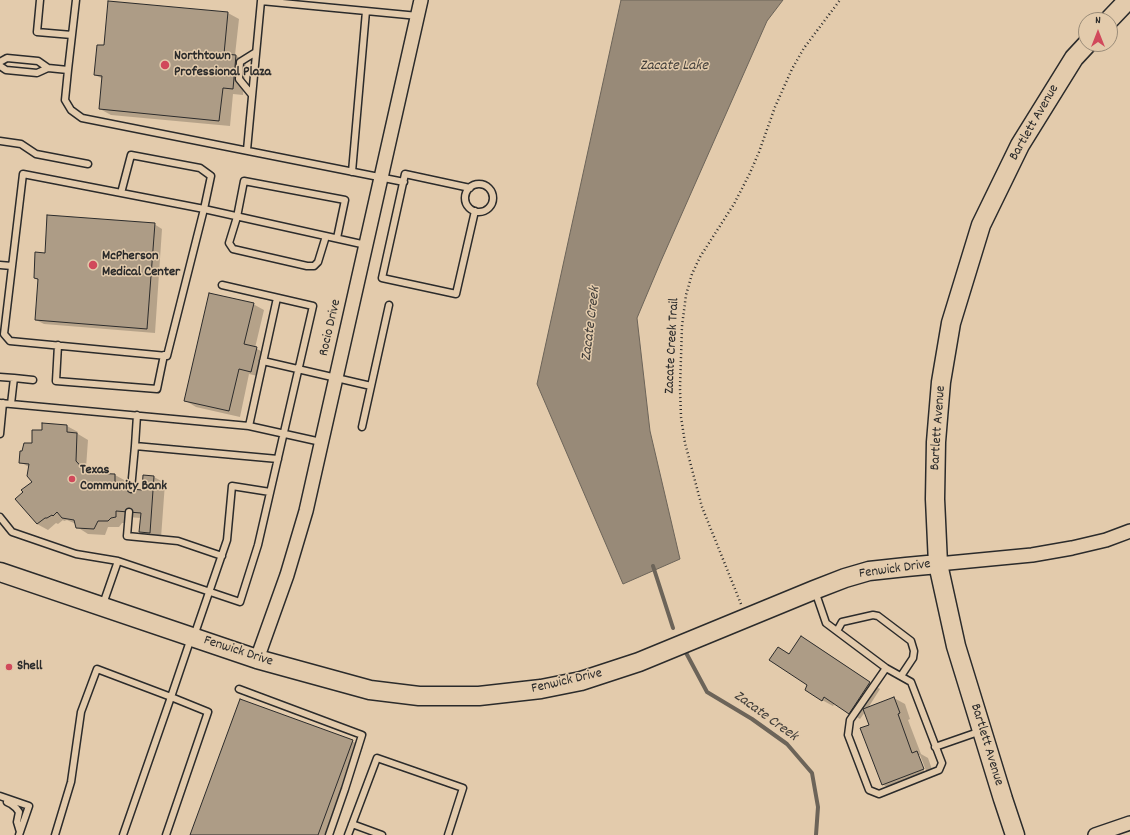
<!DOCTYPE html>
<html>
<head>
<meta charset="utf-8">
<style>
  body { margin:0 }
  #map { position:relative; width:1130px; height:835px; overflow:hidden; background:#e3cbac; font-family:Dekko,sans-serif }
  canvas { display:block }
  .north { position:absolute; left:1078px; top:12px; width:40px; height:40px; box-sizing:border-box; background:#e3cbac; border:1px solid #998b78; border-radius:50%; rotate:0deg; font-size:11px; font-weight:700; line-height:16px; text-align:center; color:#2b2b2b }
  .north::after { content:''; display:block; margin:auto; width:14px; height:18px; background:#d1495b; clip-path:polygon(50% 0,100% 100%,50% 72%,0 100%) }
</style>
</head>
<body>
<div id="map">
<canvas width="1130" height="835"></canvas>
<div class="north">N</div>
</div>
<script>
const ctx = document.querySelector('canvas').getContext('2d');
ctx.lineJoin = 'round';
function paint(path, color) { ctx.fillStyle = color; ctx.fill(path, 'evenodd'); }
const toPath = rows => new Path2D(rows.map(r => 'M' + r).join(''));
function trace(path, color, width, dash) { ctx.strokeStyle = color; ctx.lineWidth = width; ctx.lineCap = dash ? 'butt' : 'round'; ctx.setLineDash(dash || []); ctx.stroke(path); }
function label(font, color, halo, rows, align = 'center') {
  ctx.font = font + ' Dekko,sans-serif'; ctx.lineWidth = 3; ctx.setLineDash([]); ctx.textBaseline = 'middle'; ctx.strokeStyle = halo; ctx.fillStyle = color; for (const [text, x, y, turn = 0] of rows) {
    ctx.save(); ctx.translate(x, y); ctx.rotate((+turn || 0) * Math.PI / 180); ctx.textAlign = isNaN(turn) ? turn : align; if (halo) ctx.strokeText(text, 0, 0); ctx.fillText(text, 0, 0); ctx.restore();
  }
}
const water = toPath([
  [621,0,783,0,767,21,661,261,637,318,650,431,680,559,623,584,537,384,621,0]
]);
const shadow = toPath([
  [109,2,228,13,239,19,235,55,246,62,243,95,233,94,230,126,111,115,100,109,103,79,95,75,105,46],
  [154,224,162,229,155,333,44,324,36,320,39,281,35,278],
  [253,304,264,310,255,348,267,354,262,377,249,374,240,417,196,407,186,401],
  [43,424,67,426,78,432,78,434,88,440,86,468,92,474,115,475,126,481,125,490,143,491,144,476,154,477,165,483,161,538,151,537,140,531,141,518,127,517,126,523,122,523,119,527,108,527,105,535,88,534,77,527,76,524,67,520,64,521,63,520,58,524,56,523,48,530,37,524,33,482,29,467,20,462,33,444,43,432],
  [812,643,880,689,868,708,894,698,905,704,910,719,908,720,921,754,928,758,934,775,893,790,882,784,870,726,865,712,860,719,835,703,833,706,822,700,779,648,790,654],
  [918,755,920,755,927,773,925,774],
  [352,741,363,747,331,835,191,835]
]);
const stream = toPath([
  [653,566,673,628],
  [684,649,707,692,752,719,787,744,812,773,818,807,816,835]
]);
const building = toPath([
  [108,1,228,12,224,54,236,55,233,89,223,88,219,121,99,109,102,76,94,75,97,45,104,45,108,1],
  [47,215,155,223,147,329,35,320,38,279,34,278,35,252,45,253,47,215],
  [209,293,254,303,244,344,257,347,251,372,239,369,229,411,184,401,209,293],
  [42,423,67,425,67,432,77,433,76,461,87,473,115,474,115,485,119,486,120,487,120,488,142,490,143,475,154,476,150,533,139,532,141,513,116,511,116,517,111,518,108,521,98,521,94,529,76,528,74,520,62,518,57,512,53,516,52,515,47,518,45,518,37,524,15,499,23,492,21,490,32,482,27,476,29,464,19,463,20,451,22,451,24,443,32,443,32,430,42,430,42,423],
  [801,636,870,682,849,714,824,697,822,701,805,690,807,685,769,660,778,647,789,654,801,636],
  [894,697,900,713,898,714,912,753,917,751,924,769,882,785,860,728,869,725,863,709,894,697],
  [240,699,353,740,318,835,190,835,240,699]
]);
const path = toPath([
  [741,604,702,507,685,443,681,417,680,388,682,326,686,295,692,274,700,257,734,204,750,173,759,152,775,107,792,69,804,48,840,0]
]);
const lane = toPath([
  [40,0,37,32,72,35],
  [366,11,418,16],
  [0,62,7,58,38,61,48,68,37,73,6,70,0,66],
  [48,68,68,70,65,100,71,110,82,118,404,182],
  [68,70,76,0],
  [252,95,239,79,240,62,256,52],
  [0,141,21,144,36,154,88,164],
  [247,150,261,1,366,11,352,172],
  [23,174,204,209,167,356,10,341,4,334,23,174],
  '465 198a14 14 0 1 1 28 0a14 14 0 1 1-28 0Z',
  [470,188,405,174,382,278,456,294,475,211],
  [121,193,131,155,200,168,211,176,204,209,366,245],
  [326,236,318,262,314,266,307,266,233,249,229,243,237,217,244,181,345,200,337,238],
  [0,265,12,266],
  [58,345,56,381,157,389,164,355],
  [263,361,371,386],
  [0,377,14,378],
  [0,403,249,426,321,442],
  [11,404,14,378,33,380],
  [137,415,135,446,278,459],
  [249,426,277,298],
  [362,427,389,305],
  [0,434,3,403],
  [131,489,135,446],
  [129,512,127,536,178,541,222,556],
  [0,517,12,532,76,554,118,561,240,602,258,545,313,306,222,285],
  [815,591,826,623,886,668,911,682,942,763,939,770,879,794,869,790,848,735,850,720,886,668],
  [103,604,118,561],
  [837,631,842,622,873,615,878,616,911,641,914,651,913,658,901,676],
  [194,636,227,540,232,486,270,492],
  [239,689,362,735,345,789,329,835],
  [935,747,981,731],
  [0,796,29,806,19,835],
  [7,802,11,804,16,808,19,812,17,822,20,832],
  [352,824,382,835],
  [55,835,71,782,81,712,97,669,171,697,123,835],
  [166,835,208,712,171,697,191,638],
  [348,835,377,758,463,788,448,835]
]);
const street = toPath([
  [938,564,1032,555,1072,548,1106,540,1130,531],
  [257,659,287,575,306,511,421,0],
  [1095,835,1130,823]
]);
const secondary = toPath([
  [1109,20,1128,0],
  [0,572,257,659,370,690,419,696,479,696,541,689,581,681,639,662,814,590,845,578,869,571,906,567,938,564],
  [1015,835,1003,799,956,646,938,564,935,499,936,442,941,382,951,323,981,225,1020,145,1074,58,1087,44]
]);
const markers = [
  [165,65,5,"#d1495b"],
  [93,265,5,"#d1495b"],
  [72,479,4,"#d1495b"],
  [9,667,4,"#d1495b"]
];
const poiNames = [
  ["Northtown",174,57],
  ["Professional Plaza",174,73],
  ["McPherson",102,257],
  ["Medical Center",102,273],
  ["Texas",80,471],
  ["Community Bank",80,487],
  ["Shell",17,667]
];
const streetNames = [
  ["Bartlett Avenue",1035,123,-60],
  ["Rocio Drive",331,328,-77],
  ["Zacate Creek Trail",673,346,-87],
  ["Bartlett Avenue",939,428,-86],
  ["Fenwick Drive",895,570,-8],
  ["Fenwick Drive",238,652,18],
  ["Fenwick Drive",567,682,-13],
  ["Bartlett Avenue",986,745,73]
];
const waterNames = [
  ["Zacate Lake",674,67],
  ["Zacate Creek",592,324,-83],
  ["Zacate Creek",765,717,36]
];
paint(water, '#988a78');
trace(water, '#6c6459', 1);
paint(shadow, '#0003');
trace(stream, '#6c6459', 4);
paint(building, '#ad9c86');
trace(building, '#2b2b2b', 1);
trace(lane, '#2b2b2b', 9);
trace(street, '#2b2b2b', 16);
trace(secondary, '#2b2b2b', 21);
trace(path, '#2b2b2b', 2.5, [1, 3]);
trace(lane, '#e3cbac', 6);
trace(street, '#e3cbac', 13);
trace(secondary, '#e3cbac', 18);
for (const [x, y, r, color] of markers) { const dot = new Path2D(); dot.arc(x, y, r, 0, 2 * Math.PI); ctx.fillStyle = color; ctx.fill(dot); trace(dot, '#e3cbac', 1.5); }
label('bold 14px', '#2b2b2b', '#e3cbac', poiNames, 'left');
label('14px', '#2b2b2b', '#e3cbac', streetNames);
label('italic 15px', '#413e3a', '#e3cbac', waterNames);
</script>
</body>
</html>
